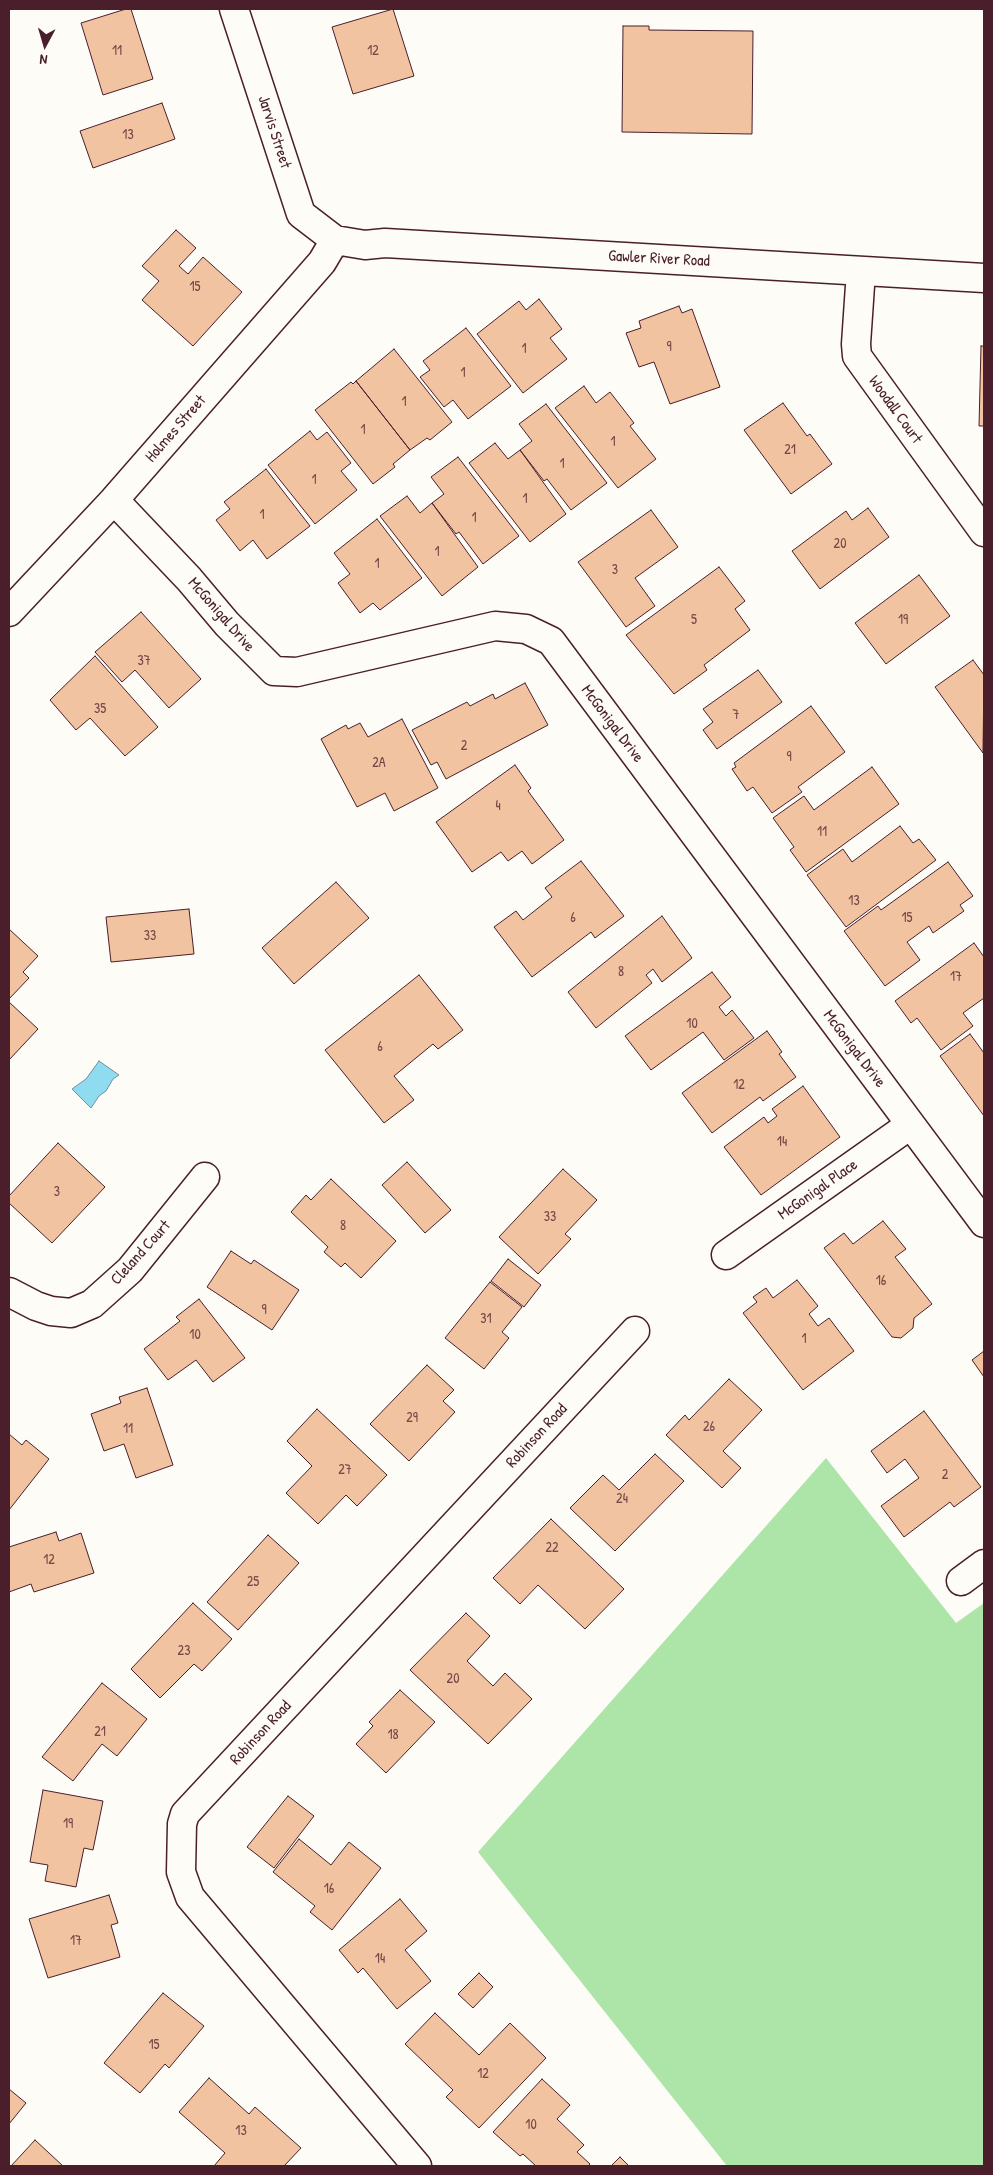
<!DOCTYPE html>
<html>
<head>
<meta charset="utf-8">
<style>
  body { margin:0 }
  #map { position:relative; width:993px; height:2175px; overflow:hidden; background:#fdfcf7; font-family:"Patrick Hand",sans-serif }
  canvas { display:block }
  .frame { position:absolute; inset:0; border:10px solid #4a1f2b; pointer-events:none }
  .north { position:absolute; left:20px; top:20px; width:50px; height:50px; -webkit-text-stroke:4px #fdfcf7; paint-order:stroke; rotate:186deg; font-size:14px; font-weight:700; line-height:20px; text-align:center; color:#4a1f2b }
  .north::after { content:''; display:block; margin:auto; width:18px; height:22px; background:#4a1f2b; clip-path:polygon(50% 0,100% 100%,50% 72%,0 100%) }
</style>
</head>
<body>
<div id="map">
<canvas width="993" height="2175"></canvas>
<div class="frame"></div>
<div class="north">N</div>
</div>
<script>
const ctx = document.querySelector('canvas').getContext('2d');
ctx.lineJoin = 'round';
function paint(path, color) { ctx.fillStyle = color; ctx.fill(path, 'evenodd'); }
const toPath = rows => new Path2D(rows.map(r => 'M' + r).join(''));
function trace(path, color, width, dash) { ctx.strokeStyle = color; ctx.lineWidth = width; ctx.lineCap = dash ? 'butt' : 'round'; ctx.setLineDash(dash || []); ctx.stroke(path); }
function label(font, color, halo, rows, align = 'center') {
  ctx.font = font + ' "Patrick Hand",sans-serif'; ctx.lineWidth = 5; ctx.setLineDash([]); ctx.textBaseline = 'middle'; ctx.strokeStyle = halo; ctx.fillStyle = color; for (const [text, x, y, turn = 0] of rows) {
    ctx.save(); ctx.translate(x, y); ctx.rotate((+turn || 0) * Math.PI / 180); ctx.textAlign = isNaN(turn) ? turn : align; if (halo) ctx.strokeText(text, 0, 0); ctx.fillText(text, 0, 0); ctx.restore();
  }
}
const green = toPath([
  [826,1458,956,1623,984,1603,984,2166,727,2166,478,1852]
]);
const water = toPath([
  [99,1061,119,1075,113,1079,106,1091,99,1096,91,1108,72,1089,86,1079,99,1061]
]);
const building = toPath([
  [126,9,131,9,153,79,103,95,81,23,126,9],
  [393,9,414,76,353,94,332,27,393,9],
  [623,26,649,26,649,30,753,31,752,134,622,132,623,26],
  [162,103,175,139,93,168,80,131,162,103],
  [176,230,196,248,179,266,188,274,203,257,242,292,193,346,142,300,159,281,142,266,176,230],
  [539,299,562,329,550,338,567,359,523,393,477,334,519,301,526,310,539,299],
  [679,306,682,313,692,309,720,387,670,404,654,362,639,367,626,333,641,328,639,321,679,306],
  [466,328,511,386,468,419,453,400,444,407,420,377,430,370,423,361,466,328],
  [981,346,984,346,984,426,979,426,981,346],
  [394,349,452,422,430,440,427,438,410,450,356,381,394,349],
  [356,381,410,450,393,464,395,467,373,484,315,410,351,382,353,384,356,381],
  [584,386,596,403,610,392,634,423,630,426,656,459,618,488,555,408,584,386],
  [783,403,807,436,810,434,832,464,791,494,744,430,783,403],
  [546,404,607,483,571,510,547,479,544,481,520,450,532,441,519,424,546,404],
  [310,431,317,440,327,432,351,463,341,471,357,490,315,524,268,465,310,431],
  [495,443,508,459,520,450,566,514,530,542,469,463,495,443],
  [458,457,519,536,483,564,459,532,456,534,432,503,444,494,431,477,458,457],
  [266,469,310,526,267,559,253,540,240,551,216,520,230,509,224,502,266,469],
  [407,496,420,513,432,503,478,567,442,596,380,516,407,496],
  [868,508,889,537,820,589,792,551,846,511,852,520,868,508],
  [651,510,678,547,635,578,655,606,626,627,578,562,651,510],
  [377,519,422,578,380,610,373,603,360,613,338,583,350,574,334,553,377,519],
  [719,567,745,601,735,609,750,630,704,665,707,670,674,694,626,635,719,567],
  [919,575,950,616,886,664,855,623,919,575],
  [141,612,201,679,169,708,135,670,122,682,95,652,141,612],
  [95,656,158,727,125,756,90,718,76,730,50,700,95,656],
  [973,660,984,675,983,753,935,687,973,660],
  [758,670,782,702,717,749,703,730,713,722,703,709,758,670],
  [525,683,548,725,446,779,437,762,431,765,412,730,467,702,470,706,493,694,495,699,525,683],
  [811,706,845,752,798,787,802,792,772,813,753,787,747,791,732,769,736,767,734,763,811,706],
  [402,719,438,788,394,811,385,793,357,807,321,739,346,725,348,729,360,723,368,737,402,719],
  [515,765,531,788,528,791,564,840,532,864,522,851,508,861,501,852,472,872,436,822,515,765],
  [872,767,899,804,806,872,790,850,794,847,773,818,804,796,814,810,872,767],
  [900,826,913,843,919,839,936,860,846,927,807,875,843,849,852,862,900,826],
  [581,861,624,916,595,938,591,932,532,977,494,927,516,911,523,920,552,897,545,888,581,861],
  [948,862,973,896,960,905,964,911,933,933,929,926,907,942,920,960,885,986,844,931,878,906,881,910,948,862],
  [336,882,369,918,294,984,262,948,336,882],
  [189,909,194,954,111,962,106,917,189,909],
  [662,916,692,958,662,982,653,969,646,975,652,983,596,1028,568,992,662,916],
  [9,929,38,956,23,972,29,978,9,999,9,929],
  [974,943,984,957,984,998,963,1013,973,1026,941,1050,917,1018,911,1023,895,1001,974,943],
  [712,972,731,997,719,1007,726,1016,732,1010,754,1038,724,1060,703,1032,651,1070,625,1036,712,972],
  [419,975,463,1030,438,1049,433,1044,394,1076,414,1100,384,1123,325,1050,419,975],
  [9,1002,38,1029,9,1060,9,1002],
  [767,1031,782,1052,779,1054,796,1077,763,1101,760,1097,712,1133,682,1093,767,1031],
  [970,1034,984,1053,984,1116,940,1056,970,1034],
  [803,1086,840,1137,761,1195,724,1147,764,1117,768,1123,777,1116,772,1109,803,1086],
  [58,1143,105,1187,52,1243,9,1203,9,1196,58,1143],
  [407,1162,451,1210,425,1233,382,1185,407,1162],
  [563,1169,597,1200,565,1234,571,1239,538,1274,499,1237,563,1169],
  [331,1179,396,1241,361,1278,345,1263,341,1267,324,1252,328,1247,291,1212,306,1195,311,1200,331,1179],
  [883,1221,906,1249,895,1257,932,1304,914,1318,913,1328,901,1338,892,1337,824,1248,844,1233,853,1244,883,1221],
  [231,1251,251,1264,254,1260,299,1290,272,1330,207,1287,231,1251],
  [508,1259,541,1285,524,1307,491,1281,508,1259],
  [797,1280,818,1306,809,1314,818,1326,829,1318,854,1351,803,1390,743,1313,757,1302,753,1297,766,1288,773,1298,797,1280],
  [490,1282,522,1307,502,1332,509,1338,484,1369,445,1338,490,1282],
  [199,1299,245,1358,213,1382,196,1360,168,1380,144,1349,180,1321,176,1317,199,1299],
  [984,1351,984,1377,972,1360,984,1351],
  [427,1365,454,1390,443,1401,455,1412,409,1461,370,1424,427,1365],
  [729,1379,762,1410,723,1451,741,1468,722,1488,666,1435,685,1415,689,1420,729,1379],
  [147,1388,173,1465,136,1478,124,1444,104,1451,91,1414,121,1403,119,1397,147,1388],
  [317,1409,387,1475,357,1506,346,1495,318,1524,286,1493,312,1466,287,1441,317,1409],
  [924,1411,981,1487,954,1507,950,1502,904,1537,881,1506,919,1478,905,1459,887,1473,871,1451,924,1411],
  [9,1434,22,1445,26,1440,49,1459,9,1510,9,1434],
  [655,1454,684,1481,615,1551,570,1508,603,1475,619,1490,655,1454],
  [551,1519,624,1589,585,1629,538,1585,520,1604,493,1578,551,1519],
  [56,1532,59,1541,81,1533,94,1573,34,1592,31,1584,9,1592,9,1547,56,1532],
  [268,1535,299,1563,238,1630,207,1602,268,1535],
  [193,1603,232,1639,202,1671,194,1664,160,1698,131,1669,193,1603],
  [466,1613,490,1636,467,1661,493,1686,505,1673,532,1699,488,1744,410,1670,466,1613],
  [102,1683,147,1719,117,1756,102,1744,73,1781,42,1757,102,1683],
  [400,1690,435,1722,386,1773,356,1744,373,1726,369,1722,400,1690],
  [43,1790,103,1801,93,1850,84,1848,76,1887,45,1881,48,1865,30,1862,43,1790],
  [288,1796,314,1816,274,1868,247,1847,288,1796],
  [299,1839,331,1865,349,1842,381,1868,332,1930,310,1912,315,1906,273,1872,299,1839],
  [109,1895,118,1923,111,1925,120,1957,48,1978,29,1919,109,1895],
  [400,1899,427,1931,405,1950,431,1981,397,2009,363,1968,358,1973,339,1950,400,1899],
  [479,1973,493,1987,473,2008,458,1994,479,1973],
  [163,1993,204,2026,169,2068,165,2064,140,2093,104,2063,163,1993],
  [435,2013,479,2055,510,2023,546,2058,479,2128,446,2097,453,2090,405,2044,435,2013],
  [209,2078,249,2114,255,2107,301,2148,284,2166,214,2166,225,2153,179,2112,209,2078],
  [542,2079,570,2105,557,2119,584,2145,577,2152,590,2164,588,2166,536,2166,523,2154,520,2156,493,2132,542,2079],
  [9,2089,26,2103,9,2124,9,2089],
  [35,2140,63,2166,11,2166,35,2140],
  [620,2157,629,2166,611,2166,620,2157]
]);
const minor = toPath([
  [234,9,301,214,335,240,365,245,385,243,984,278],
  [861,271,856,344,857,356,984,532],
  [114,500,189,579,227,624,274,671,297,672,495,626,526,629,551,641,984,1223],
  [9,612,114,500,322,262,335,240],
  [726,1255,910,1125],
  [9,1292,36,1306,51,1311,71,1313,92,1304,130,1270,205,1177],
  [961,1581,984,1564],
  [417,2166,190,1897,181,1872,182,1824,185,1814,635,1331]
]);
const numberNames = [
  ["11",117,51],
  ["12",373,51],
  ["13",128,135],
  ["15",195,287],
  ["9",669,347],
  ["1",524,349],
  ["1",463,373],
  ["1",404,402],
  ["1",363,430],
  ["1",613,442],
  ["21",790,450],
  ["1",562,464],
  ["1",314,480],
  ["1",525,499],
  ["1",262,515],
  ["1",474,518],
  ["20",840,544],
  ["1",437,552],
  ["1",377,564],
  ["3",615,570],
  ["5",694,620],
  ["19",903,620],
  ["37",144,661],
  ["35",100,709],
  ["7",736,715],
  ["2",464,746],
  ["9",789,757],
  ["2A",379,763],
  ["4",498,806],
  ["11",822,832],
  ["13",854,901],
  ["6",573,918],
  ["15",907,918],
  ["33",150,936],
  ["8",621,972],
  ["17",956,977],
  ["10",692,1024],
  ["6",380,1047],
  ["12",739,1085],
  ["14",782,1142],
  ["3",57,1192],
  ["33",550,1217],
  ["8",343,1226],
  ["16",881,1281],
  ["9",264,1310],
  ["31",486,1319],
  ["10",195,1335],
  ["1",804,1339],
  ["29",412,1418],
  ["26",709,1427],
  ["11",128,1429],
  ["27",345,1470],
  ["2",945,1475],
  ["24",622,1499],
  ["22",552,1548],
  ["12",49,1560],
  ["25",253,1582],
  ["23",184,1651],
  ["20",453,1679],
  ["21",100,1732],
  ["18",393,1735],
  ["19",68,1824],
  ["16",329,1889],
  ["17",76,1941],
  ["14",380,1959],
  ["15",154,2045],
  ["12",483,2074],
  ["10",531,2125],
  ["13",241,2131]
];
const streetNames = [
  ["Jarvis Street",274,132,72],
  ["Gawler River Road",659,259,3],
  ["Woodall Court",895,410,54],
  ["Holmes Street",176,429,-49],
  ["McGonigal Drive",221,615,49],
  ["McGonigal Drive",612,724,53],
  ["McGonigal Drive",854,1049,53],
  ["McGonigal Place",818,1190,-35],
  ["Cleland Court",141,1253,-48],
  ["Robinson Road",537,1436,-47],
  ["Robinson Road",261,1733,-47]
];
paint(green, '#ade5a9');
paint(water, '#8fdbef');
trace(water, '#7390a1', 1);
paint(building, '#f1c3a0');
trace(building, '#4a1f2b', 1);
trace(minor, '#4a1f2b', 31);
trace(minor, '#fdfcf7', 28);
label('14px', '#744848', null, numberNames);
label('16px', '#4a1f2b', '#fdfcf7', streetNames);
</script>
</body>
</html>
